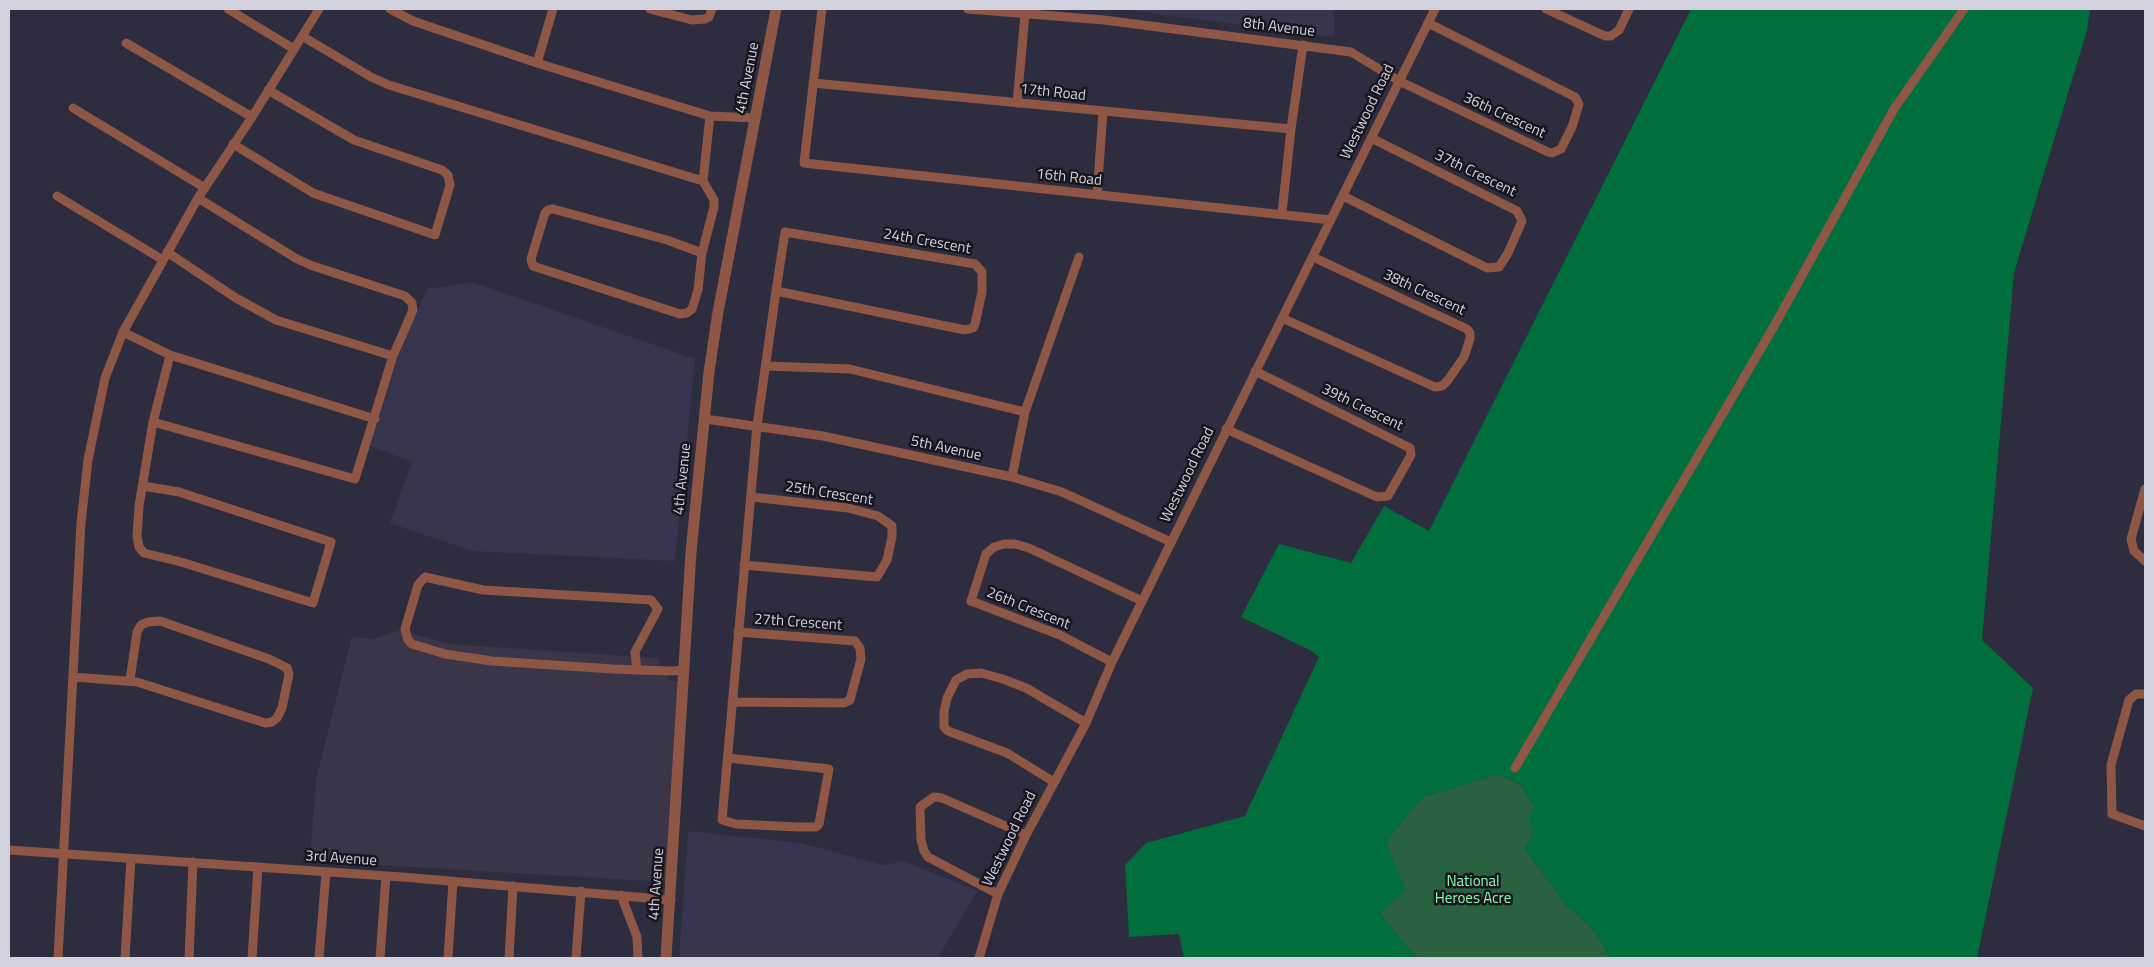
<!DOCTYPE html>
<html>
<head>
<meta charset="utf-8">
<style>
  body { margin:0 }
  #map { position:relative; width:2154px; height:967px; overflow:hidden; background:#2e2c3f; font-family:"Titillium Web",sans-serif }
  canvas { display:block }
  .frame { position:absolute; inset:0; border:10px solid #d2d1de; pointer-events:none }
</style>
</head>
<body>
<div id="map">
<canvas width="2154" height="967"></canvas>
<div class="frame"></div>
</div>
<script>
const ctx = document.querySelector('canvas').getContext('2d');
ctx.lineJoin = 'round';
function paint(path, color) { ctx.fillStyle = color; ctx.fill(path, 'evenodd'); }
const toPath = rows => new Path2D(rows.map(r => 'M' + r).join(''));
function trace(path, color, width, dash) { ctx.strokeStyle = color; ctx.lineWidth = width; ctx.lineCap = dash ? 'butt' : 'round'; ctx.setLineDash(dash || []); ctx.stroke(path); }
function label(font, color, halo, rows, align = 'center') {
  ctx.font = font + ' "Titillium Web",sans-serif'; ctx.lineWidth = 5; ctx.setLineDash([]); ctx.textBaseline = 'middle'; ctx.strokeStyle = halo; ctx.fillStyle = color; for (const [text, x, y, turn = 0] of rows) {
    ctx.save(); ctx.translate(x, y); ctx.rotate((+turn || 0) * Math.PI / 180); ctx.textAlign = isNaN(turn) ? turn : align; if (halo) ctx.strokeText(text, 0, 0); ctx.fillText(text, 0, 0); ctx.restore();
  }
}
const commercial = toPath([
  [401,630,449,644,657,658,669,680,679,682,668,882,310,861,316,780,352,637,372,639]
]);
const built = toPath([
  [1120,9,1334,9,1334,37],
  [472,282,695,359,675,561,472,551,390,523,412,462,370,446,404,340,427,289],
  [688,831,800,843,884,865,904,861,977,891,938,958,679,958]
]);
const green = toPath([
  [1498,774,1521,785,1534,807,1534,832,1525,849,1565,904,1589,925,1604,945,1609,958,1419,958,1412,954,1380,913,1405,890,1385,843,1422,797]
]);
const forest = toPath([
  [1691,9,2090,9,2087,30,2014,273,1982,640,2033,688,1977,958,1609,958,1604,945,1589,925,1565,904,1525,849,1534,832,1528,819,1534,807,1521,785,1498,774,1422,797,1386,843,1406,890,1380,913,1412,954,1419,958,1184,958,1179,934,1129,937,1125,865,1146,843,1245,816,1319,657,1310,650,1241,617,1279,544,1351,563,1384,506,1429,531]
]);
const minor = toPath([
  [228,9,294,49],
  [390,9,413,21,537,63,710,116,755,118],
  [650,9,692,20,705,19,709,17,712,9],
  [822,9,804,163,1331,220],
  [968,9,1104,20,1351,52,1399,81,1548,152,1552,153,1561,149,1572,127,1579,104,1575,97,1428,23],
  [1546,9,1605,36,1611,36,1619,30,1629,9],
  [302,36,371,77,389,85,703,181,710,116],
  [126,43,252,117],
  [537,63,553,9],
  [813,83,1291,129],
  [1017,103,1025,14],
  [73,108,205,188],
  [233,144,313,193,435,235,450,185,448,175,442,170,354,140,268,90],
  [1097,195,1103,112],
  [57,196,163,260],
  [1343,196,1487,268,1499,267,1508,253,1522,221,1517,211,1371,138],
  [1282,213,1291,129,1303,45],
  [167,252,236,298,276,320,393,356],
  [702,253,698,290,692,309,687,313,680,314,533,266,531,259,545,213,548,210,553,209,667,240,702,253,714,207,714,200,703,181],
  [1282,318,1435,387,1442,386,1448,380,1464,357,1470,339,1470,333,1467,329,1313,257],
  [123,332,170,355,375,419],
  [767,366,850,369,1025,412,1079,257],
  [705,419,823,436,1012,477,1062,492,1171,542],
  [153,422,355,479,393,356,413,310,412,303,405,296,313,266,297,259,198,198],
  [1226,429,1377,497,1388,496,1411,455,1410,448,1255,371],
  [1012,477,1025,412],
  [143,486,179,492,331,542,313,603,181,562,144,553,139,547,137,536,139,506,153,422,170,355],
  [2145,489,2131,539,2134,551,2145,561],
  [744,565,877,577,887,560,892,537,892,526,878,516,848,508,752,497],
  [1112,662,1060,635,971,601,986,554,994,547,1004,544,1015,544,1029,548,1142,601],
  [637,670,635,652,658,609,651,600,483,590,425,577,418,585,405,629,408,640,412,644,445,654,492,661,613,669,637,670,673,671,683,670],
  [74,677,137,682,265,723,272,722,277,718,282,708,289,674,287,668,269,659,160,621,148,622,141,625,137,632,130,680],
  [2145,694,2136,694,2129,700,2111,765,2112,814,2145,826],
  [732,702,844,703,850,700,861,659,860,648,855,641,738,632],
  [728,758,829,769,819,824,816,827,798,827,736,824,722,820,757,426,776,291,785,232,975,264,982,272,982,292,975,324,973,328,965,330,776,291],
  [1515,768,1773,328,1894,109,1964,9],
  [1054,782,1007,753,948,731,944,727,944,712,947,698,956,680,967,674,981,673,1003,679,1026,688,1086,723],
  [9,850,402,877,671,900],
  [998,894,928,857,924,851,921,840,920,807,934,797,942,798,1026,835],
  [621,895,637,937,638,958],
  [58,958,81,523,88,460,105,378,123,332,198,198,252,117,319,9],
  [125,958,131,858],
  [189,958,193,862],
  [252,958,258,867],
  [319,958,326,872],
  [380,958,386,876],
  [448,958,453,881],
  [509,958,513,886],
  [576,958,581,891],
  [979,958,998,894,1026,835,1086,723,1112,662,1435,9]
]);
const tertiary = toPath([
  [666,958,691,552,709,372,718,312,776,9]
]);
const streetNames = [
  ["8th Avenue",1279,28,7],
  ["4th Avenue",748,78,-79],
  ["17th Road",1053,93,6],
  ["Westwood Road",1368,112,-64],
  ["36th Crescent",1504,116,25],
  ["37th Crescent",1475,174,26],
  ["16th Road",1069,178,6],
  ["24th Crescent",927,242,10],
  ["38th Crescent",1424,293,25],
  ["39th Crescent",1362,408,26],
  ["5th Avenue",946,449,12],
  ["Westwood Road",1188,475,-64],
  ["4th Avenue",683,479,-84],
  ["25th Crescent",829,494,9],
  ["26th Crescent",1028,609,22],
  ["27th Crescent",798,623,4],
  ["Westwood Road",1010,839,-64],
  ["3rd Avenue",341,859,4],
  ["4th Avenue",657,884,-86]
];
const parkNames = [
  ["National",1473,882],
  ["Heroes Acre",1473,899]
];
paint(commercial, '#3b3647');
paint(built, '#37344d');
paint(green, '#2a6241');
paint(forest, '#016e3e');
trace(minor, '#8e5645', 9);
trace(tertiary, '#8e5645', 11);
label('15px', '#d2d1de', '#17161e', streetNames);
label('15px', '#86fbb4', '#17161e', parkNames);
</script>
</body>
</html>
